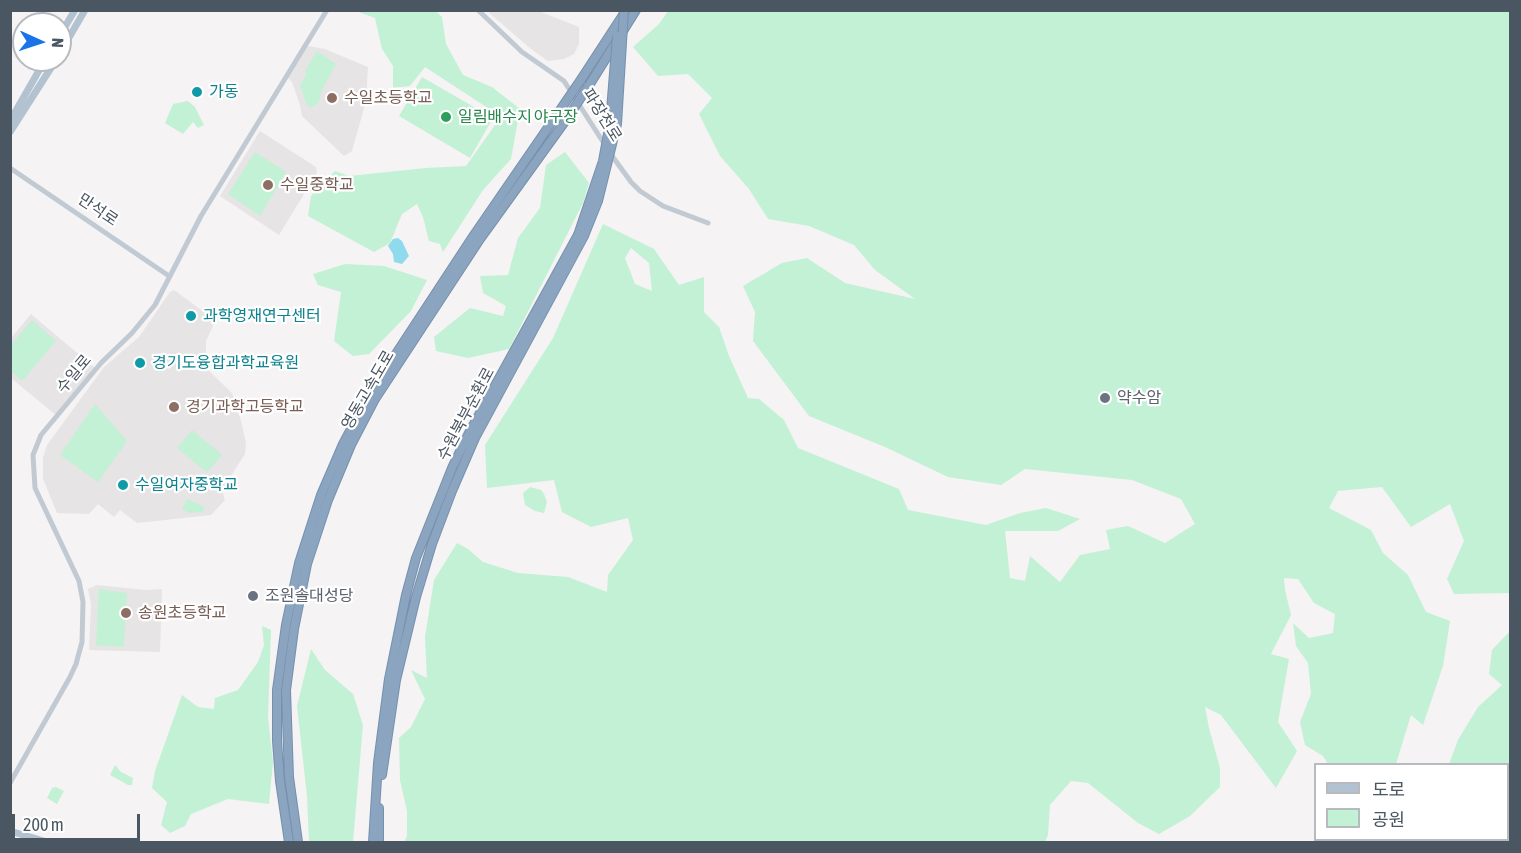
<!DOCTYPE html>
<html>
<head>
<meta charset="utf-8">
<style>
  body { margin:0 }
  #map { position:relative; width:1521px; height:853px; overflow:hidden; background:#f5f3f3; font-family:"Asap Condensed","Noto Sans KR",sans-serif }
  canvas { display:block }
  .frame { position:absolute; inset:0; border:12px solid #4a5661; pointer-events:none }
  .legend { position:absolute; left:1314px; top:763px; width:195px; height:78px; box-sizing:border-box; background:#fff; border:2px solid #b7bbc0; margin:0; padding:8px 10px; list-style:none; font-size:18px; color:#4a5661 }
  .legend li { display:flex; align-items:center; gap:12px; height:30px }
  .legend b { width:30px; border:2px solid #b7bbc0 }
  .north { position:absolute; left:12px; top:12px; width:60px; height:60px; box-sizing:border-box; background:#fff; border:2px solid #b7bbc0; border-radius:50%; rotate:93deg; font-size:16px; font-weight:700; line-height:24px; text-align:center; color:#4a5661 }
  .north::after { content:''; display:block; margin:auto; width:21px; height:27px; background:#1a73e8; clip-path:polygon(50% 0,100% 100%,50% 72%,0 100%) }
  .scale { position:absolute; left:12px; top:814px; width:128px; height:27px; box-sizing:border-box; border:3px solid #4a5661; border-top:0; padding-left:8px; font-size:18px; line-height:21px; white-space:nowrap; color:#4a5661; -webkit-text-stroke:4px #fff; paint-order:stroke }
</style>
</head>
<body>
<div id="map">
<canvas width="1521" height="853"></canvas>
<div class="frame"></div>
<ul class="legend">
<li><b style="height:8px;background:#b3c2d1"></b>도로</li>
<li><b style="height:16px;background:#c3f1d5"></b>공원</li>
</ul>
<div class="north">N</div>
<div class="scale">200 m</div>
</div>
<script>
const ctx = document.querySelector('canvas').getContext('2d');
ctx.lineJoin = 'round';
function paint(path, color) { ctx.fillStyle = color; ctx.fill(path, 'evenodd'); }
const toPath = rows => new Path2D(rows.map(r => 'M' + r).join(''));
function trace(path, color, width, dash) { ctx.strokeStyle = color; ctx.lineWidth = width; ctx.lineCap = dash ? 'butt' : 'round'; ctx.setLineDash(dash || []); ctx.stroke(path); }
function label(font, color, halo, rows, align = 'center') {
  ctx.font = font + ' "Asap Condensed","Noto Sans KR",sans-serif'; ctx.lineWidth = 4.5; ctx.setLineDash([]); ctx.textBaseline = 'middle'; ctx.strokeStyle = halo; ctx.fillStyle = color; for (const [text, x, y, turn = 0] of rows) {
    ctx.save(); ctx.translate(x, y); ctx.rotate((+turn || 0) * Math.PI / 180); ctx.textAlign = isNaN(turn) ? turn : align; if (halo) ctx.strokeText(text, 0, 0); ctx.fillText(text, 0, 0); ctx.restore();
  }
}
const education = toPath([
  [536,10,579,27,579,44,574,54,564,59,548,61,531,49,487,11],
  [308,46,325,49,368,67,366,101,352,151,344,156,302,116,300,105,292,82,286,76],
  [260,131,316,167,317,173,279,235,220,196],
  [174,290,208,315,213,326,206,341,206,368,232,393,241,421,246,443,245,454,222,490,225,500,211,515,137,523,120,510,114,517,98,504,89,514,57,513,43,479,43,458,47,445,104,367,139,337,170,292],
  [31,314,95,368,57,416,11,378,11,338],
  [97,585,145,590,162,589,160,652,89,650,91,604,88,589]
]);
const green = toPath([
  [356,11,436,11,442,17,446,44,463,75,492,87,520,109,511,159,483,190,443,252,440,244,429,241,423,217,417,204,402,214,390,243,374,252,308,216,311,196,335,171,349,176,426,168,466,166,495,125,494,112,425,67,410,86,393,88,393,66,382,49,375,18],
  [668,11,1510,11,1510,593,1454,594,1447,579,1464,541,1450,504,1411,527,1382,487,1338,491,1329,508,1371,530,1383,553,1408,575,1426,612,1450,621,1443,666,1423,725,1411,715,1396,764,1328,764,1323,756,1305,745,1300,722,1311,694,1308,663,1296,646,1293,623,1309,638,1333,633,1335,614,1314,603,1298,579,1284,578,1285,590,1291,615,1271,654,1289,659,1278,722,1297,751,1276,788,1221,715,1205,707,1209,728,1220,768,1220,787,1190,816,1159,834,1138,823,1088,783,1071,781,1050,805,1048,835,1045,842,404,842,407,836,407,811,400,780,399,738,411,727,425,699,411,670,427,678,425,637,434,580,457,543,468,549,483,562,518,573,568,577,607,592,608,575,633,540,628,518,591,527,562,512,554,480,487,488,485,445,553,338,603,224,654,249,679,285,704,277,704,312,719,327,729,356,748,398,759,399,784,420,798,448,899,489,908,510,986,525,1020,513,1046,508,1080,519,1058,531,1005,531,1010,578,1025,581,1030,556,1060,582,1080,555,1110,549,1106,530,1128,526,1165,543,1195,524,1181,499,1132,480,1025,469,1001,485,948,477,885,447,809,416,753,341,755,312,743,286,782,263,807,258,845,283,915,299,875,270,854,245,809,226,768,219,749,189,720,156,699,114,712,98,688,74,658,76,633,47,659,24],
  [631,248,649,263,652,291,635,284,625,258],
  [317,51,336,64,321,92,319,102,311,108,307,105,300,85,306,76,305,71],
  [422,77,493,118,470,158,399,116],
  [188,101,195,107,204,125,198,128,193,122,183,134,165,123,173,104],
  [255,152,286,172,260,216,228,194],
  [565,152,589,183,583,203,509,349,468,358,436,351,434,337,470,308,503,316,506,306,483,293,480,276,508,275,518,238,540,208,546,165],
  [345,264,384,266,427,280,411,311,369,354,353,356,334,341,341,292,318,285,313,274],
  [32,320,56,341,22,381,11,371,11,345],
  [95,404,127,441,98,482,60,455],
  [192,430,222,455,207,472,177,448],
  [530,487,541,490,544,494,547,502,544,513,535,511,525,505,523,493],
  [187,499,201,505,205,509,203,512,189,513,182,509],
  [99,589,127,593,124,647,96,645],
  [262,626,271,630,268,718,273,762,269,804,228,799,191,814,185,826,170,833,161,825,167,802,152,788,155,771,182,695,198,707,214,709,215,698,238,690,258,662,264,645],
  [1510,631,1510,828,1508,830,1508,764,1449,764,1458,740,1478,707,1502,685,1489,674,1492,650],
  [311,649,325,670,353,694,363,725,353,842,309,842,307,796,297,706],
  [115,765,121,772,133,778,132,785,128,785,110,775],
  [56,787,64,791,57,804,47,798,52,788]
]);
const water = toPath([
  [398,238,402,241,409,256,402,264,394,262,393,254,388,246,393,239]
]);
const minor = toPath([
  [478,10,522,52,564,81,605,145],
  [610,153,631,182,640,191,663,206,708,223],
  [10,168,169,276],
  [10,783,70,677,76,664,82,642,83,602,79,581,35,488,33,455,41,435,101,363,132,333,155,305,201,216,327,10]
]);
const major = toPath([
  [60,35,75,10],
  [60,53,85,10],
  [10,121,45,60],
  [10,132,56,60],
  [10,831,47,842]
]);
const highway = toPath([
  [582,78,625,12],
  [588,87,636,10],
  [382,775,396,680,416,597,432,544,452,491,475,438,584,236],
  [289,842,280,781,277,741,277,690,286,625,299,563,321,495,343,444,369,395,474,235,558,113],
  [298,842,289,777,286,690,294,629,307,564,328,500,351,445,375,399,480,239,566,120],
  [373,842,378,763,389,679,406,595,416,558,452,468,469,433,578,235],
  [379,842,379,808]
]);
const highwayBridge = toPath([
  [558,113,582,78],
  [566,120,588,87],
  [578,235,603,161,610,123,617,36],
  [584,236,598,201,617,124,624,10]
]);
const markers = [
  [197,92,6,"#0f9aa8"],
  [332,98,6,"#8d6e63"],
  [446,117,6,"#2e9e5b"],
  [268,185,6,"#8d6e63"],
  [191,316,6,"#0f9aa8"],
  [140,363,6,"#0f9aa8"],
  [1105,398,6,"#6b7280"],
  [174,407,6,"#8d6e63"],
  [123,485,6,"#0f9aa8"],
  [253,596,6,"#6b7280"],
  [126,613,6,"#8d6e63"]
];
const cultureNames = [
  ["가동",209,92],
  ["과학영재연구센터",203,316],
  ["경기도융합과학교육원",152,363],
  ["수일여자중학교",135,485]
];
const educationNames = [
  ["수일초등학교",344,98],
  ["수일중학교",280,185],
  ["경기과학고등학교",186,407],
  ["송원초등학교",138,613]
];
const streetNames = [
  ["파장천로",602,115,58],
  ["만석로",98,210,34],
  ["수일로",74,374,-50],
  ["영동고속도로",368,390,-60],
  ["수원북부순환로",466,414,-62]
];
const leisureNames = [
  ["일림배수지 야구장",458,117]
];
const worshipNames = [
  ["약수암",1117,398],
  ["조원솔대성당",265,596]
];
paint(education, '#e6e4e5');
paint(green, '#c3f1d5');
paint(water, '#90daee');
trace(highway, '#7690ad', 10);
trace(minor, '#c1cad2', 5);
trace(major, '#b3c2d1', 7);
trace(highway, '#8ba5c1', 8);
trace(highwayBridge, '#7690ad', 10, []);
trace(highwayBridge, '#8ba5c1', 8);
for (const [x, y, r, color] of markers) { const dot = new Path2D(); dot.arc(x, y, r, 0, 2 * Math.PI); ctx.fillStyle = color; ctx.fill(dot); trace(dot, '#fff', 2); }
label('16px', '#0d838f', '#fff', cultureNames, 'left');
label('16px', '#785e54', '#fff', educationNames, 'left');
label('16px', '#4a5661', '#fff', streetNames);
label('16px', '#27864d', '#fff', leisureNames, 'left');
label('16px', '#5b616d', '#fff', worshipNames, 'left');
</script>
</body>
</html>
